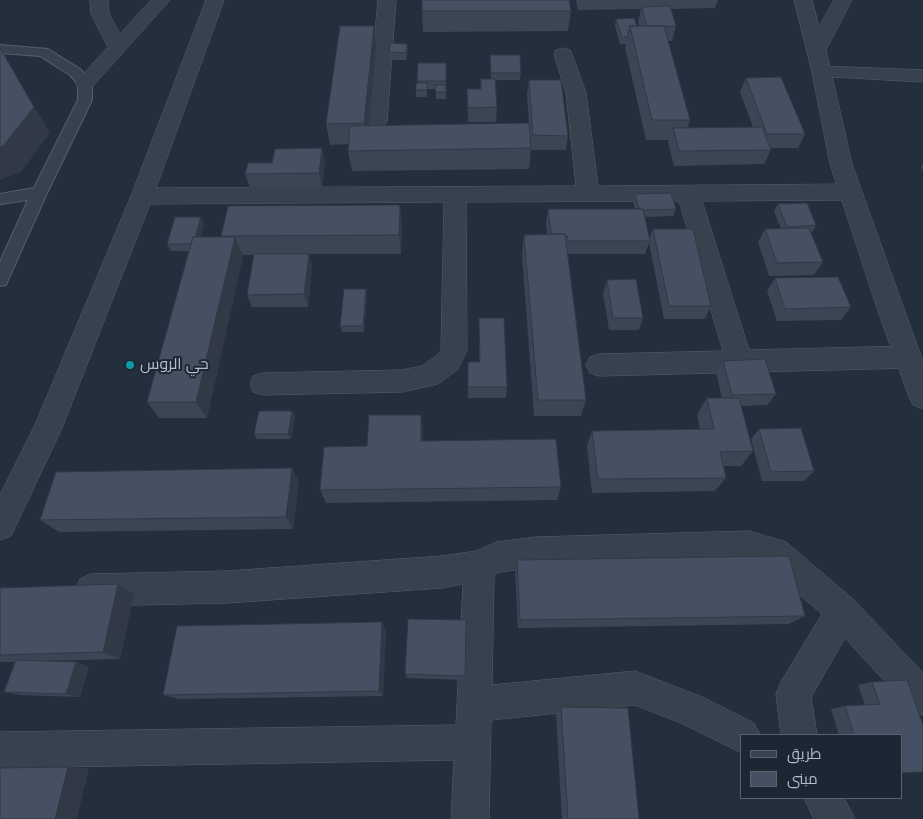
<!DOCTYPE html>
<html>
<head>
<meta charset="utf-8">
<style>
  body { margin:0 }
  #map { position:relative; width:923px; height:819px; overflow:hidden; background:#242f3e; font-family:"Space Grotesk",Cairo,sans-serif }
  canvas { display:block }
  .legend { position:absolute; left:740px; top:734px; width:162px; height:65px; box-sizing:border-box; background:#1d2633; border:1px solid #59626f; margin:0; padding:6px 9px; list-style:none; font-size:15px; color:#b4bcc9 }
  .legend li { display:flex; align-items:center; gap:10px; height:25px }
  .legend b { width:25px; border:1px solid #59626f }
</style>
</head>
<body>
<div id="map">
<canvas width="923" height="819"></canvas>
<ul class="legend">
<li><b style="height:6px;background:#38414e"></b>طريق</li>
<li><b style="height:14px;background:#455162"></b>مبنى</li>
</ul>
</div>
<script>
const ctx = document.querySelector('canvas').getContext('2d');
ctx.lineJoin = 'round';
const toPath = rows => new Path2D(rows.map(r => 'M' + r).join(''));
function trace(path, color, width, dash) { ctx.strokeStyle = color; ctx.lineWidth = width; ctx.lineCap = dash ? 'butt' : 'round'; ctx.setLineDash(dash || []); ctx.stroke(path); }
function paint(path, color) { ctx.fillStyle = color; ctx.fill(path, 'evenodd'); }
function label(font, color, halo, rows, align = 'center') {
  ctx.font = font + ' "Space Grotesk",Cairo,sans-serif'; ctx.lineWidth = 4; ctx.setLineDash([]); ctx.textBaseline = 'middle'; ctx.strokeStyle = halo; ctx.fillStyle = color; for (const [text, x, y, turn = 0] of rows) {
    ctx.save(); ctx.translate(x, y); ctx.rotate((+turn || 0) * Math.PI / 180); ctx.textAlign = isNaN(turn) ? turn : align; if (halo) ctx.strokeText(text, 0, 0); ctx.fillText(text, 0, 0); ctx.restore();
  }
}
const service = toPath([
  [0,45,48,49,80,69,90,80,92,83,92,100,47,193,8,280,6,285,0,286,0,262,28,200,0,204,0,194,34,188,78,100,78,84,70,75,40,56,0,53,0,45]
]);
const minor = toPath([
  [90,0,108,0,109,14,120,34,151,0,170,0,92,87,85,89,78,87,75,83,108,47,91,14,90,0],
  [206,0,224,0,156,188,576,186,566,93,554,54,556,50,563,48,570,50,572,54,586,93,598,186,851,184,859,186,862,192,859,198,851,200,702,201,749,350,909,346,918,349,922,357,918,365,909,368,599,376,590,373,586,365,590,357,599,354,723,351,679,201,466,202,467,350,457,370,438,384,402,392,263,395,253,392,250,384,253,376,263,373,402,370,422,366,439,354,441,350,444,202,150,204,62,428,11,536,0,540,0,495,35,425,131,196,206,0],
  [378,0,396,0,387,121,384,126,377,128,370,126,367,121,378,0],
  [822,66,923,70,923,82,815,76,812,72,815,68,822,66],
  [749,531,786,542,854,600,923,673,923,715,911,710,845,638,811,697,817,735,781,735,776,694,781,682,822,614,766,566,749,561,536,567,500,572,494,575,492,685,635,671,702,697,754,723,760,735,742,735,742,753,681,723,635,705,491,720,489,819,451,819,454,760,0,768,0,732,456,725,463,584,442,588,227,603,91,606,80,601,75,590,80,579,91,574,227,571,442,556,476,551,497,542,536,537,749,531],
  [804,798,844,798,855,819,814,819,804,798]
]);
const tertiary = toPath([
  [794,0,812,0,819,27,834,0,852,0,826,50,852,164,923,362,923,409,913,405,909,397,878,311,830,164,812,72,794,0]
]);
const wall = toPath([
  [576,0,718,0,715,8,671,9,676,26,672,41,668,41,690,120,687,128,753,127,740,92,746,78,805,134,798,148,770,148,771,150,764,164,674,166,668,142,669,140,646,140,625,47,626,44,620,44,615,26,616,19,637,26,639,26,638,21,641,9,578,10],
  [422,11,571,11,568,31,423,32],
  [374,26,376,47,368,126,530,139,527,94,529,80,568,136,566,150,531,150,529,169,352,171,348,151,349,144,330,145,326,124],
  [407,44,408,51,406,60,389,60,389,52],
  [490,55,521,73,520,80,495,80,497,107,496,122,468,122,467,89,480,89,481,79,491,79],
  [418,63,446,63,446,99,436,99,436,89,427,89,427,97,416,97,416,90,418,83],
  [322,148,325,162,322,187,250,188,245,174,272,163],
  [923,164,923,171,921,167],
  [635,194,676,209,673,216,645,217,649,240,653,229,711,306,705,319,664,319,649,243,645,254,568,254,586,400,581,416,534,416,522,254,524,235,547,234,546,223,548,209,635,209,633,201],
  [778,204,816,225,812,232,811,232,823,262,814,275,769,276,758,242,765,229,781,229,774,211],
  [400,205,402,225,401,254,309,254,312,267,308,307,252,307,247,295,254,255,242,255,243,256,207,418,159,418,147,402,189,251,171,251,167,244,201,217,204,224,200,237,222,237,221,236],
  [775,278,851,307,841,320,777,321,767,291],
  [607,280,643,318,639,330,609,330,603,293],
  [367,296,364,332,342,332,340,326],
  [479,318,507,387,506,398,468,398,468,362,479,362],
  [723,361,776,394,767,405,741,406,753,451,741,466,724,466,726,478,715,491,592,493,587,446,592,431,700,429,697,414,707,398,722,398,716,372],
  [292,411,295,416,291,439,257,439,254,434],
  [421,415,423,430,423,441,561,487,557,500,326,503,320,490,367,446],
  [759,429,814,471,804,481,762,481,751,439],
  [292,468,299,482,293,529,59,532,40,520],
  [517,560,805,616,789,624,518,628,515,570],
  [0,588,134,594,120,659,44,661,89,666,80,697,20,695,4,692,15,662,0,662],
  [466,620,465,680,407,678,405,674],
  [386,630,383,696,178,699,163,695],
  [872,682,902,735,839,735,831,709,845,706,865,705,858,685],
  [561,707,639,819,562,819,556,712]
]);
const shadedWall = toPath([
  [374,26,376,47,367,144,364,123],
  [407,44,408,51,406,60,406,53],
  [0,47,50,133,21,172,0,180],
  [322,148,325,162,322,187,319,173],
  [400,205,402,225,401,254,399,235],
  [201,217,204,224,197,251,193,244],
  [235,237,243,256,207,418,196,402],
  [309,254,312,267,308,307,304,294],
  [366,289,367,296,364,332,363,326],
  [292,411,295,416,291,439,288,434],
  [421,415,423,430,422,455,421,441],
  [292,468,299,482,293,529,286,517],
  [118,584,134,594,120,659,103,652],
  [382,622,386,630,383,696,379,691],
  [76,662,89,666,80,697,66,694],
  [68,767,89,768,77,819,55,819]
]);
const building = toPath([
  [422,0,569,0,571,11,422,11,422,0],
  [670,6,676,26,647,26,642,7,670,6],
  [634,18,637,26,630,26,627,37,622,37,616,19,634,18],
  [340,26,374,26,364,123,326,124,340,26],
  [630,26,664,26,690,120,652,120,630,26],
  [390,43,407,44,406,53,389,52,390,43],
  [0,48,34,107,3,146,0,147,0,48],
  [490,55,520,55,521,73,491,73,490,55],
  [418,63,446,63,446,81,417,81,418,63],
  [781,77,805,134,767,134,746,78,781,77],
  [481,79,495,79,497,107,468,108,467,89,481,89,481,79],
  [529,80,561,80,568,136,533,135,529,80],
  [416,83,427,83,427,90,416,90,416,83],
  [436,85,446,85,446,92,435,92,436,85],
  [529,123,531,148,348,151,350,126,529,123],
  [762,127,771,150,679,151,673,128,762,127],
  [322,148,319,173,245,174,248,163,272,163,275,149,322,148],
  [671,193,676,209,644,210,643,209,639,209,635,194,671,193],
  [807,203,816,225,787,227,778,204,807,203],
  [400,205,399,235,221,236,228,206,400,205],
  [548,209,643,209,650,241,568,241,567,236,566,236,565,234,551,234,548,209],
  [175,217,201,217,195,237,193,237,191,244,167,244,175,217],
  [809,228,823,262,777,263,765,229,809,228],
  [653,229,693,229,711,306,669,306,653,229],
  [565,234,586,400,538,400,524,235,565,234],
  [193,237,235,237,196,402,147,402,193,237],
  [254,254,309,254,304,294,247,295,254,254],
  [838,277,851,307,785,309,775,278,838,277],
  [636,279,643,318,613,318,607,280,636,279],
  [344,289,366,289,363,326,340,326,344,289],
  [479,318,504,318,507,387,468,387,468,362,480,362,479,318],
  [765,359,776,394,732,395,723,361,765,359],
  [707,398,739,398,753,451,720,452,726,478,598,479,592,431,714,429,707,398],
  [259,411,292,411,288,434,254,434,259,411],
  [369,415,421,415,421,441,556,439,561,487,320,490,324,447,367,446,369,415],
  [801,428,814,471,771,472,759,429,801,428],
  [292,468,286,517,40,520,56,472,292,468],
  [789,556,805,616,520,620,517,560,789,556],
  [118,584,103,652,0,655,0,588,118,584],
  [408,619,466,620,465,676,405,674,408,619],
  [382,622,379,691,163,695,177,626,382,622],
  [16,660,76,662,66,694,4,692,16,660],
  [907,680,923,725,923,772,902,773,902,735,854,735,845,706,880,704,872,682,907,680],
  [561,707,628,708,639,819,568,819,561,707],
  [68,767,55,819,0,819,0,768,68,767]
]);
const markers = [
  [130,365,5,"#0f9aa8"]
];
const poiNames = [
  ["حي الروس",140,365]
];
trace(service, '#565f6c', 2);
trace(minor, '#565f6c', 1);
trace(tertiary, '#565f6c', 1);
paint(service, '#38414e');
paint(minor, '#38414e');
paint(tertiary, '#38414e');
paint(wall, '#3b4654');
paint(shadedWall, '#303945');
paint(building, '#455162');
trace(building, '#303945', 1);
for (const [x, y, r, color] of markers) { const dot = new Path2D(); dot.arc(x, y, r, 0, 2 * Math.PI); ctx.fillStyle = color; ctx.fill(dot); trace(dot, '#1d2633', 2); }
label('16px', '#b4bcc9', '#1d2633', poiNames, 'left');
</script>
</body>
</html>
